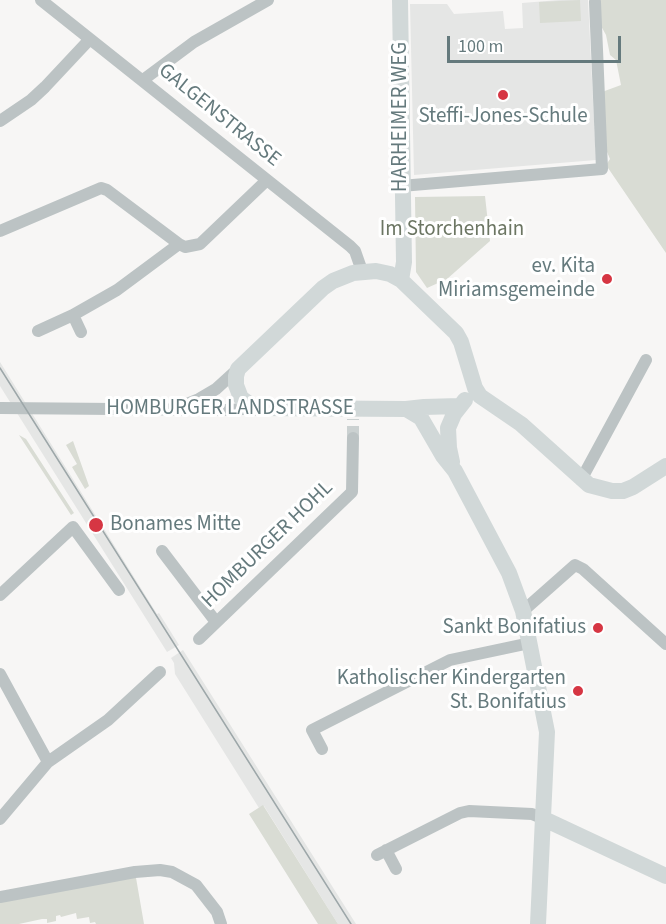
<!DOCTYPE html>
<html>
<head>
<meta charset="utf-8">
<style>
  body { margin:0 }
  #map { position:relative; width:666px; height:924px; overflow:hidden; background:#f7f6f5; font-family:"Source Sans 3",sans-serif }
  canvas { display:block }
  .scale { position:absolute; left:447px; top:36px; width:174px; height:27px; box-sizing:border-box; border:3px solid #657a7d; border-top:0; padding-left:8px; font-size:18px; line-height:21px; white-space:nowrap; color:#657a7d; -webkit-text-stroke:4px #fff; paint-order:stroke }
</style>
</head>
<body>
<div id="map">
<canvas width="666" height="924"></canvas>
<div class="scale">100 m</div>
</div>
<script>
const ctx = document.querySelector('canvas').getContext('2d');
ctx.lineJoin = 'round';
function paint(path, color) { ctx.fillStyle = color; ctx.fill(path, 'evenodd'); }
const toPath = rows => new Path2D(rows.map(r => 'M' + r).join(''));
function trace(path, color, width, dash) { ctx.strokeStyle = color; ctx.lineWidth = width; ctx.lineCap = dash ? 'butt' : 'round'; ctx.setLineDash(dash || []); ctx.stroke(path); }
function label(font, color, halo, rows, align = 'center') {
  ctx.font = font + ' "Source Sans 3",sans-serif'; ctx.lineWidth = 6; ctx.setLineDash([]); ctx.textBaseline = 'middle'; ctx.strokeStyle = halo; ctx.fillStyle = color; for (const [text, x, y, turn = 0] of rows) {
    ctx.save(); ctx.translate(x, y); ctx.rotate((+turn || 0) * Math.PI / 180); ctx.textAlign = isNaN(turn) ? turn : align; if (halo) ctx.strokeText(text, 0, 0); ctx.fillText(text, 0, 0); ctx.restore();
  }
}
const built = toPath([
  [559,0,588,0,596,160,414,175,410,4,447,4,454,14,503,11,505,29,523,28,522,3],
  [0,362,157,614,159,613,179,645,167,652,0,386],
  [183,650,356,924,338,924,264,806,259,808,175,674,174,663,171,658]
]);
const green = toPath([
  [580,0,581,21,540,23,539,2],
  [599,0,666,0,666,253,606,165,610,159,605,147,602,92,621,85,616,60,610,55,606,35,600,24],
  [485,196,490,241,447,279,427,288,416,272,415,197],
  [19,435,26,439,74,513,71,515],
  [73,441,89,486,85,489,72,467,77,464,66,445],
  [263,805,309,878,338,924,318,924,249,814],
  [135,872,144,924,96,924,95,922,90,923,89,917,77,919,76,913,61,917,60,915,56,916,56,921,47,923,47,919,42,919,19,924,0,924,0,897]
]);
const streetTunnel = toPath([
  [353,438,353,419]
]);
const street = toPath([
  [41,0,350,246,355,251,362,271],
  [143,80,194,42,268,0],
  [0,121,31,100,45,87,90,39],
  [401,186,602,169,595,2],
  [0,231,101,188,107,190,179,244],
  [73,315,81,332],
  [38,331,73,315,117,290,179,244,185,247,200,244,267,180],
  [179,407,199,399,216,389,238,369],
  [0,408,230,410,255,408],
  [581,480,646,360],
  [162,551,216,622],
  [0,595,73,527,119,590],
  [523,611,575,565,583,569,666,644],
  [199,639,352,492,353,438],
  [0,674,48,762],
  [322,749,312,730,450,660,530,643],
  [0,819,48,762,108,720,160,672],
  [386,850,396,869],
  [377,855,460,813,469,811,532,814,544,819],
  [0,897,135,872,160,870,172,872,196,885,217,912,221,924]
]);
const secondary = toPath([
  [400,0,404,262,401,280],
  [459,406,424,407,406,409,255,408,241,398,236,385,236,376,238,369,323,288,333,281,353,273,376,271,390,274,401,280,456,333,461,342,475,388,480,396,521,424,589,485,612,491,623,491,633,487,666,466],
  [406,409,421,418,443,456,455,471,509,573,523,611,547,732,538,924],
  [452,462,449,448,448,428,454,414,465,400],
  [544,819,666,876]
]);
const tram = toPath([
  [0,368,351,924]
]);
const markers = [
  [503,95,6,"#d63643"],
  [607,279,6,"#d63643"],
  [96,525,8,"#d63643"],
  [598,628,6,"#d63643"],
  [578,691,6,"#d63643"]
];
const streetNames = [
  ["GALGENSTRASSE",219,116,39],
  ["HARHEIMER WEG",401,117,-90],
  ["HOMBURGER LANDSTRASSE",230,409],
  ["HOMBURGER HOHL",268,545,-44]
];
const poiNames = [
  ["Steffi-Jones-Schule",503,117,"center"],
  ["ev. Kita",595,267],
  ["Miriamsgemeinde",595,291],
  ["Bonames Mitte",110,525,"left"],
  ["Sankt Bonifatius",586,628],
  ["Katholischer Kindergarten",566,679],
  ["St. Bonifatius",566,703]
];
const parkNames = [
  ["Im Storchenhain",452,230]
];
paint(built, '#e5e6e5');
paint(green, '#d9dcd4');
trace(streetTunnel, '#cbd1d1', 12, [12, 6]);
trace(street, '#bcc3c4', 12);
trace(secondary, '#d1d8d8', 16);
trace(tram, '#9da7a9', 1.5);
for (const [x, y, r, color] of markers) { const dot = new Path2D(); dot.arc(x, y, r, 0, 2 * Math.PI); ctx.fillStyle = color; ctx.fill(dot); trace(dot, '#fff', 2); }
label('21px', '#657a7d', '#fff', streetNames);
label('21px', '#657a7d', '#fff', poiNames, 'right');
label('21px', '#6c7663', '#fff', parkNames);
</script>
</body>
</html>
